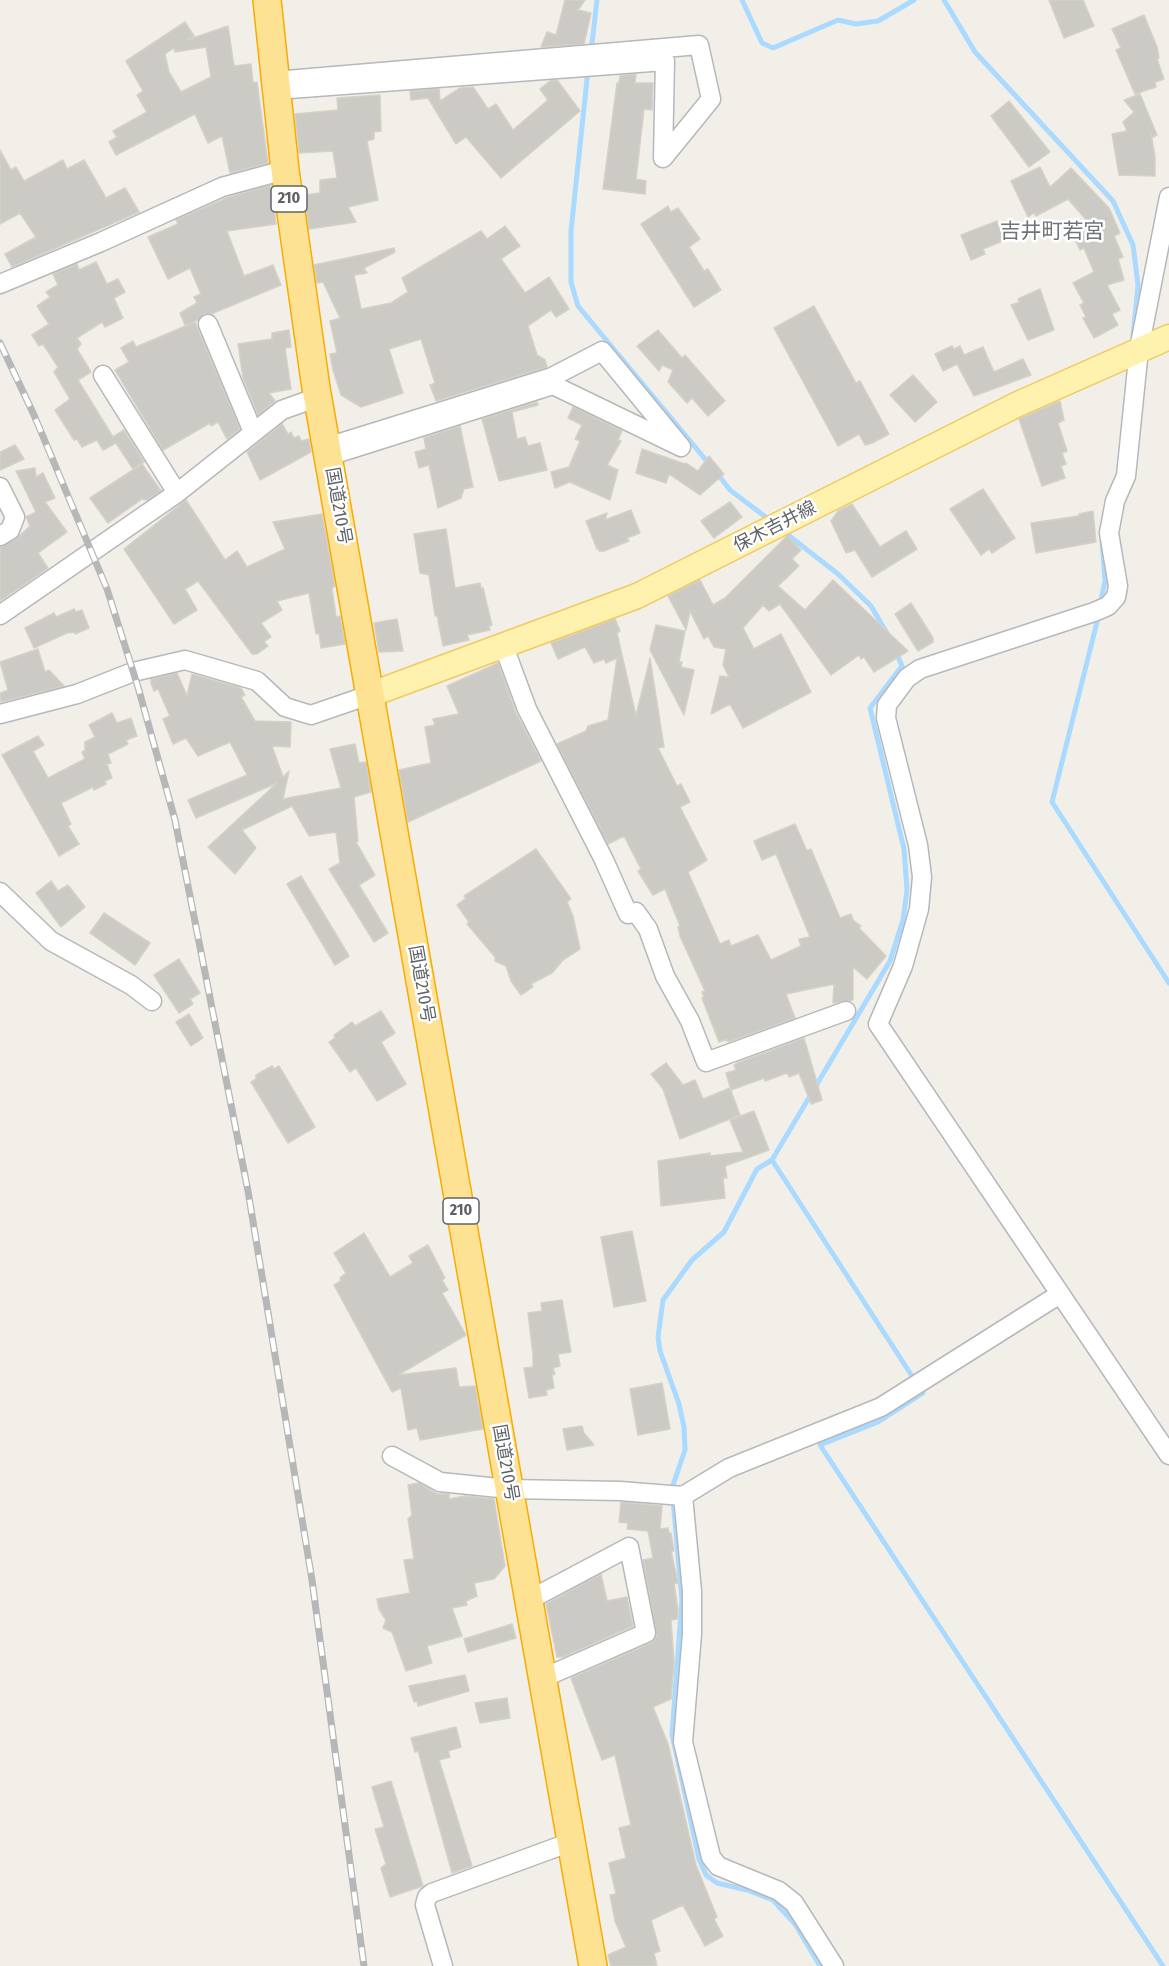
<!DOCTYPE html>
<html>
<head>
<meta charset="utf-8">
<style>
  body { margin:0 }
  canvas { display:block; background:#f1efe8 }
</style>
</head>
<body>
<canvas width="1169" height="1966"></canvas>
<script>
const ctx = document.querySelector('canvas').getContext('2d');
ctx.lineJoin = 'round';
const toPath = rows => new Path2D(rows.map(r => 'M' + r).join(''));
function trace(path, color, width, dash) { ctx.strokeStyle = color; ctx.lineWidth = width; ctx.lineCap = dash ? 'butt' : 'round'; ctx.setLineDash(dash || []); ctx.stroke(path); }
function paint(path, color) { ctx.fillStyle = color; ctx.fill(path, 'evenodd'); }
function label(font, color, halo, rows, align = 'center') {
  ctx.font = font + ' "Fira Sans Condensed","Noto Sans JP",sans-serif'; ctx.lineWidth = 5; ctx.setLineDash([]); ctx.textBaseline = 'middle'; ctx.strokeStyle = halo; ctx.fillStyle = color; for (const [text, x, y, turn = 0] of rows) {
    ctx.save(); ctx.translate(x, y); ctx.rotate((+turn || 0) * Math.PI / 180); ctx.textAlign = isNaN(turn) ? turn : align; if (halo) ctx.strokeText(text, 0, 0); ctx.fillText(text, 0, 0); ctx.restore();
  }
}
const stream = toPath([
  [742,0,762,43,773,48,838,20,856,24,878,21,914,0],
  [944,0,975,52,1113,201,1133,245,1138,285,1133,336],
  [591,52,597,0],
  [588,70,571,231,571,282,578,306,710,465],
  [716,472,730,490,771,521],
  [783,531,838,574,871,606,888,635],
  [1100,605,1105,581,1102,540],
  [1099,614,1052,802,1169,983],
  [896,652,902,666,870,708,904,849,907,890,903,920,890,961,772,1160,923,1393,878,1422,820,1445,1163,1966],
  [772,1160,757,1169,724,1232,692,1260,663,1300,658,1337,660,1351,679,1404,684,1427,685,1450,672,1488,682,1600,672,1734,699,1859,706,1875,717,1883,747,1890,773,1900,795,1924,820,1966]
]);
const building = toPath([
  [565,0,585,0,578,10,591,13,584,44,541,47,547,32,556,35,565,0],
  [1049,0,1083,0,1094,26,1064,38,1049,0],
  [1144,15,1157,47,1159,58,1157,59,1164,79,1155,82,1156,87,1135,94,1116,50,1121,48,1112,29,1144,15],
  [185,22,194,36,187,40,228,26,234,66,251,64,253,83,257,82,268,163,230,173,222,136,208,143,195,114,116,155,109,142,117,137,113,131,147,112,137,95,143,91,126,61,185,22],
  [206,47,211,77,181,92,169,72,165,54,174,48,175,52,206,47],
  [636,74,635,83,653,83,652,110,644,109,636,179,646,181,645,194,603,189,617,83,619,83,620,76,636,74],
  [557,80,580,111,501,178,466,137,456,144,428,98,411,100,410,91,439,89,440,101,460,88,473,87,488,109,496,104,513,130,548,100,540,89,550,81,557,80],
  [1140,94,1157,135,1153,137,1151,134,1155,157,1155,176,1119,175,1112,134,1127,131,1123,122,1134,112,1124,100,1140,94],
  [380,95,381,131,374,132,374,139,367,141,378,200,348,207,356,222,309,229,304,195,320,193,320,180,337,178,333,151,299,153,295,114,338,110,337,98,380,95],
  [1009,101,1050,152,1029,167,991,116,1009,101],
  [0,150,11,170,16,167,24,181,63,160,67,169,84,160,106,198,125,188,139,212,12,267,5,254,36,237,20,213,0,224,0,150],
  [1040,167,1050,187,1071,168,1109,208,1120,233,1114,236,1123,257,1118,259,1124,280,1107,285,1120,310,1112,314,1118,325,1094,338,1083,318,1086,317,1080,305,1084,303,1073,283,1094,272,1084,248,1080,250,1072,233,1089,223,1068,199,1036,216,1034,213,1028,217,1011,181,1040,167],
  [271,185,276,224,227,231,244,276,273,265,281,285,211,314,204,313,198,320,185,325,180,313,197,303,194,297,201,294,190,268,168,279,148,237,178,224,176,220,226,198,271,185],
  [668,206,671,212,678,208,700,239,689,247,704,271,708,269,721,290,694,307,641,224,668,206],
  [997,221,1005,240,983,249,985,254,971,260,961,235,997,221],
  [505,226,520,246,501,259,525,293,549,277,569,309,556,317,551,310,528,326,537,355,545,360,547,367,436,401,430,385,435,383,421,339,389,349,403,393,361,407,341,395,333,370,330,354,337,353,330,321,340,318,323,282,317,283,314,265,394,248,395,252,364,268,367,273,354,275,361,309,391,303,408,292,402,278,481,231,487,239,505,226],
  [96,262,107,284,118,279,125,292,114,298,123,318,105,327,102,322,77,338,81,344,77,349,91,372,78,380,113,437,124,430,144,462,133,469,116,443,103,450,97,440,82,447,77,439,74,440,55,410,70,399,54,372,58,367,43,344,39,346,32,335,49,324,37,306,50,297,46,292,58,285,53,274,77,264,79,270,96,262],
  [1040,289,1054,330,1028,340,1011,305,1020,302,1018,299,1040,289],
  [814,306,856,383,860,381,889,434,872,443,865,445,859,434,838,446,774,328,814,306],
  [195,322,240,429,227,439,218,422,211,426,210,423,163,450,115,370,129,362,121,348,133,341,136,347,195,322],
  [289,330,291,347,285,348,291,389,269,393,275,401,258,415,243,378,238,344,272,339,272,333,289,330],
  [658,330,682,358,685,355,725,401,708,416,692,398,687,403,668,382,673,370,662,365,659,371,637,346,658,330],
  [952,346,954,349,960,346,964,355,983,347,994,372,1023,359,1031,375,974,396,957,364,943,371,935,354,952,346],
  [913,375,937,402,915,422,890,395,913,375],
  [1060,401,1064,420,1058,423,1067,451,1062,453,1066,464,1061,466,1065,478,1042,486,1019,419,1060,401],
  [537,402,538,405,512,412,517,439,525,437,528,446,540,443,547,470,499,481,482,419,537,402],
  [573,407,622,431,618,440,621,441,607,465,618,470,610,500,570,482,555,488,551,472,569,467,580,441,575,439,582,425,568,418,573,407],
  [282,424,288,434,291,432,294,438,299,436,301,441,309,439,311,452,260,480,247,452,282,424],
  [460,426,473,487,464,489,461,498,438,508,429,465,419,468,415,452,426,449,424,438,460,426],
  [15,445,24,459,0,470,0,452,15,445],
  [642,449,685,464,686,463,698,471,709,456,724,474,700,495,669,474,666,483,636,473,642,449],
  [142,464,161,491,147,500,142,499,108,523,90,498,142,464],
  [35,468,36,477,43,473,55,498,45,502,67,532,38,553,48,568,0,601,0,547,16,539,30,526,26,517,36,512,16,471,35,468],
  [983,489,1015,538,992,553,989,549,981,555,950,509,983,489],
  [186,500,225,560,237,551,247,567,285,549,273,522,322,514,335,586,332,588,336,617,340,616,345,644,321,648,319,633,316,634,309,593,277,601,282,610,261,623,271,637,264,642,268,646,257,654,252,654,198,581,185,589,197,610,174,624,124,549,186,500],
  [730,502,742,517,714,538,701,521,730,502],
  [852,504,880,547,906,531,917,549,872,577,855,550,846,553,831,521,838,511,852,504],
  [631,510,640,533,627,538,629,541,604,551,599,551,598,547,597,549,586,521,607,513,605,520,631,510],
  [1093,511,1096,542,1036,553,1031,523,1079,516,1079,514,1093,511],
  [446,529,455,588,480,583,481,588,483,588,492,625,489,626,490,630,467,635,469,640,443,646,437,615,435,616,429,575,420,573,414,534,446,529],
  [787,536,801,550,792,559,799,566,778,586,805,610,833,580,908,651,874,672,864,657,861,659,859,655,831,675,780,604,769,611,763,605,743,628,754,649,781,634,811,692,743,728,730,704,711,714,720,676,729,677,723,665,726,649,714,647,708,636,704,639,690,611,686,630,668,596,700,580,713,605,725,598,787,536],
  [911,603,933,638,933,642,918,651,895,614,911,603],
  [74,609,76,612,82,610,89,628,75,634,74,632,67,633,34,648,25,628,54,613,56,617,74,609],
  [397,619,403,651,379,652,374,623,397,619],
  [615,619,620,631,617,633,636,716,650,658,664,747,658,748,677,786,681,784,690,802,680,807,707,860,688,872,720,944,729,940,731,946,758,935,771,960,801,946,799,939,810,937,776,854,762,860,754,841,795,824,807,851,811,849,840,918,851,914,853,920,861,926,859,928,886,956,867,979,853,967,853,1000,833,1003,834,984,786,994,795,1018,728,1042,727,1039,719,1042,702,998,704,997,702,992,705,991,680,936,678,927,680,926,665,889,653,895,638,871,641,869,624,836,608,844,557,744,586,731,588,726,608,720,617,658,606,663,604,659,594,663,585,647,558,659,551,643,615,619],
  [656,625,685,631,679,662,682,662,681,667,694,670,684,715,650,650,656,625],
  [38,649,45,672,49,670,64,686,1,702,0,693,8,690,0,662,38,649],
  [498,663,516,713,541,761,408,822,399,770,431,763,425,727,435,725,433,719,459,714,447,686,498,663],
  [177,673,187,696,192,674,241,688,245,695,241,697,255,721,291,722,290,747,272,746,283,777,289,771,283,799,341,788,330,749,355,744,359,763,366,762,371,792,354,797,358,841,356,842,375,875,359,885,388,933,374,942,329,869,340,863,336,832,309,836,292,806,242,830,256,848,235,874,208,847,277,783,196,818,188,800,247,775,230,742,198,756,186,738,173,744,163,719,170,716,158,689,154,691,151,683,151,679,177,673],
  [112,713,117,723,131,718,137,736,126,740,128,744,108,754,111,763,107,764,112,778,105,781,106,784,94,790,93,787,61,803,71,824,68,826,79,844,59,856,2,755,38,736,44,745,33,751,48,778,85,759,82,752,85,750,85,742,95,737,89,725,112,713],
  [536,849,571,899,567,902,573,916,580,949,563,960,552,973,531,984,533,987,521,995,511,981,506,966,495,961,495,957,467,924,469,922,457,905,466,898,464,896,536,849],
  [301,876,349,956,335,965,287,884,301,876],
  [51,881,58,891,68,885,85,907,61,927,36,893,51,881],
  [104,913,150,943,135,965,90,933,104,913],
  [179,959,200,993,190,999,193,1004,179,1013,154,975,179,959],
  [381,1011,395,1033,381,1042,406,1084,377,1101,356,1068,350,1072,329,1042,335,1038,334,1035,352,1022,355,1026,381,1011],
  [189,1014,203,1038,191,1046,176,1022,189,1014],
  [804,1038,822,1100,811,1104,799,1073,789,1077,787,1073,765,1081,764,1078,731,1090,726,1073,736,1070,734,1065,737,1063,804,1038],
  [666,1063,683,1085,695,1080,703,1099,730,1088,740,1115,680,1139,663,1089,651,1074,666,1063],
  [272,1066,274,1069,279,1066,315,1127,288,1143,251,1082,256,1079,256,1075,272,1066],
  [754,1111,769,1150,725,1166,727,1178,723,1178,725,1198,661,1206,658,1161,710,1153,710,1156,743,1152,730,1120,754,1111],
  [632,1231,646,1301,614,1307,601,1237,632,1231],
  [364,1233,390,1277,413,1263,409,1256,428,1245,445,1278,442,1280,448,1290,442,1293,466,1335,398,1375,456,1368,459,1387,475,1386,483,1429,420,1440,417,1428,408,1430,401,1388,392,1392,334,1285,341,1281,340,1278,346,1273,334,1253,364,1233],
  [562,1300,571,1352,558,1354,560,1366,553,1368,555,1374,552,1375,554,1388,546,1390,547,1395,529,1398,524,1368,533,1367,533,1355,528,1313,542,1311,541,1303,562,1300],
  [662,1383,670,1429,638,1435,630,1389,662,1383],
  [582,1426,584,1433,594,1445,567,1450,563,1429,582,1426],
  [419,1483,437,1494,449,1494,449,1499,465,1496,494,1499,505,1566,494,1579,474,1583,477,1596,466,1601,467,1605,452,1608,462,1636,427,1646,432,1663,406,1671,392,1632,383,1628,386,1620,379,1609,377,1599,410,1593,404,1560,414,1559,408,1519,412,1515,408,1485,419,1483],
  [621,1502,662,1506,660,1529,668,1528,669,1533,671,1533,674,1551,671,1551,678,1583,674,1584,678,1610,677,1619,671,1620,674,1662,671,1699,653,1707,668,1744,696,1865,717,1917,714,1919,723,1936,705,1946,683,1905,651,1920,660,1951,654,1953,657,1966,611,1966,608,1955,626,1947,615,1921,610,1895,616,1894,609,1863,626,1858,619,1828,631,1825,615,1755,602,1760,571,1678,651,1643,657,1636,643,1560,653,1558,648,1531,627,1529,628,1523,619,1522,621,1502],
  [601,1574,607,1601,627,1597,633,1626,563,1657,557,1657,546,1604,601,1574],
  [512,1624,516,1638,468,1652,464,1639,512,1624],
  [465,1675,469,1691,418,1706,417,1701,414,1702,409,1686,465,1675],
  [507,1698,510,1718,480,1723,475,1703,507,1698],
  [456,1727,461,1747,448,1751,450,1757,439,1760,472,1866,452,1873,418,1751,415,1752,411,1738,456,1727],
  [391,1781,423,1886,390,1897,381,1868,386,1864,375,1829,384,1827,372,1787,391,1781]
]);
const minor = toPath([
  [275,81,699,45,711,99,663,158,665,61,276,90],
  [1169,197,1139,349,1126,476,1115,501,1109,533,1118,586,1116,597,1108,606,1094,612,920,669,907,678,887,705,886,718,918,845,922,877,919,909,903,966,878,1024,1169,1455],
  [0,284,101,242,222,187,285,170],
  [208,324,253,432],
  [103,375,177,493],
  [327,447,552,377,602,351,681,447,553,385,329,456],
  [0,487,15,517,10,530,0,536],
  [0,615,177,493,282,410,318,397],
  [504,647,527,709,604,860,628,914,636,912,648,929,665,976,690,1021,706,1062,846,1011],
  [0,714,77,694,133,672,185,660,257,681,285,707,311,715,372,694],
  [0,892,51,941,131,985,152,1001],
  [392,1456,440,1482,509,1489,620,1491,683,1496,729,1468,881,1407,1060,1294],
  [683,1496,692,1591,692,1634,683,1742,711,1857,718,1866,779,1891,794,1903,834,1966],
  [529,1600,629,1547,646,1633,543,1678],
  [443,1966,425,1905,427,1897,432,1893,571,1842]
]);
const major = toPath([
  [372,694,637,596,1018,404,1169,337]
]);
const highway = toPath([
  [267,0,285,170,316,388,593,1966]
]);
const rail = toPath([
  [0,343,34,415,107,589,138,687,175,820,248,1191,312,1580,364,1966]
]);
const shields = [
  [289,199,36],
  [461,1211,36]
];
const shieldNames = [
  ["210",289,199],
  ["210",461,1211]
];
const streetNames = [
  ["国道210号",338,506,80],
  ["保木吉井線",775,527,-27],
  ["国道210号",421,984,80],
  ["国道210号",505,1463,80]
];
const quarterNames = [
  ["吉井町若宮",1052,232]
];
trace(stream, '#aadaff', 5);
paint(building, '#cccac5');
trace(building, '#d6d1c6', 1.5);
trace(minor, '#b5b8bc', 21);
trace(major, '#f2c960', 27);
trace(highway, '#f9ab00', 30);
trace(minor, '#fff', 18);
trace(major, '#fff2af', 24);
trace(highway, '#fde293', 27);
trace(rail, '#b6b7b8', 7);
trace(rail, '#fff', 4.5, [14]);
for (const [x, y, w] of shields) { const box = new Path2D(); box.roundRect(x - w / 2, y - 13, w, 26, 4.5); ctx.fillStyle = '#fff'; ctx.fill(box); trace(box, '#5f6368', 1.5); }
label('bold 16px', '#5f6368', null, shieldNames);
label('18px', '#5f6368', '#fff', streetNames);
label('21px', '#70757a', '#fff', quarterNames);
</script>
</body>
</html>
